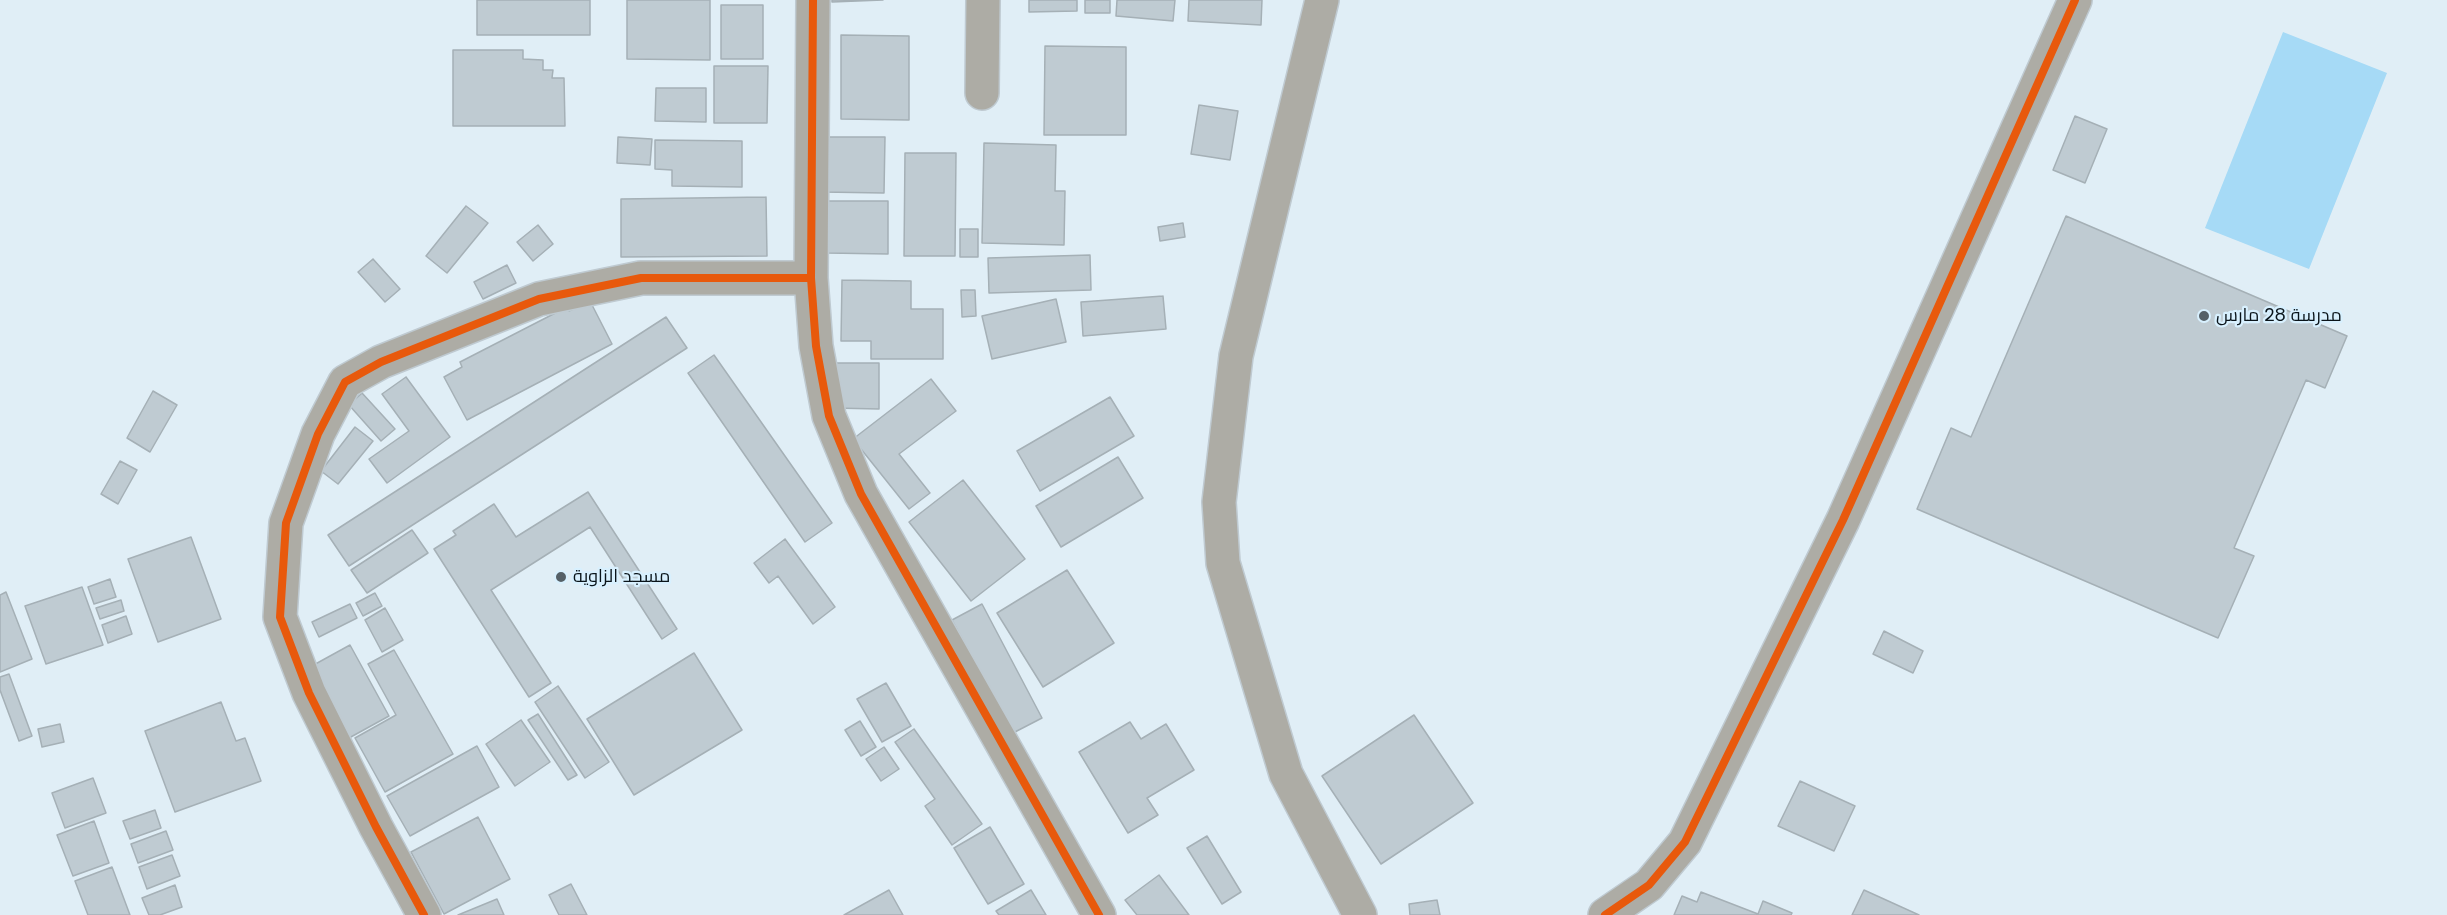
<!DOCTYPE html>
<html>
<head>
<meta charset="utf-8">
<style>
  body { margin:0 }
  canvas { display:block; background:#e0eef6 }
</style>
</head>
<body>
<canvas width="2447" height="915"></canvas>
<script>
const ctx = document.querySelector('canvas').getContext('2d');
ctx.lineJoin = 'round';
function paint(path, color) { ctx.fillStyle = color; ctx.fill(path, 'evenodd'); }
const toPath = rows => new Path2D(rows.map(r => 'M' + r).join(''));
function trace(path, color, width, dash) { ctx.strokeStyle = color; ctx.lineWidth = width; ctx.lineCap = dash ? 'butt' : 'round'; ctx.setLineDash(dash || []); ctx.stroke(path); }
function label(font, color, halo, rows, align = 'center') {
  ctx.font = font + ' Poppins,Cairo,sans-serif'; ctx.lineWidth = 4.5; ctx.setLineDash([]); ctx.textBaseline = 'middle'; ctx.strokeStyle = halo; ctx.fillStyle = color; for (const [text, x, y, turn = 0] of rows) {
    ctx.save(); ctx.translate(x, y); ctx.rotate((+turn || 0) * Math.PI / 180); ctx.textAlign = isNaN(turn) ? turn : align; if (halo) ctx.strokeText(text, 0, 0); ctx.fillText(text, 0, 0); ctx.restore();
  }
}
const green = toPath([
  [2283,32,2387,73,2309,269,2205,228]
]);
const building = toPath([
  [477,0,590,0,590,35,477,35,477,0],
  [627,0,710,0,710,60,627,59,627,0],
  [832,0,883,0,832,2,832,0],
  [1029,0,1077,0,1077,11,1029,12,1029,0],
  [1085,0,1110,0,1110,13,1085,13,1085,0],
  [1117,0,1175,0,1173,21,1116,16,1117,0],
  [1189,0,1262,0,1261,25,1188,21,1189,0],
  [721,5,763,5,763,59,721,59,721,5],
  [841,35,909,36,909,120,841,119,841,35],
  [1045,46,1126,47,1126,135,1044,135,1045,46],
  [453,50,523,50,523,59,543,60,543,70,553,70,552,78,564,78,565,126,453,126,453,50],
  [714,66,768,66,767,123,714,123,714,66],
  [656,88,706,88,706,122,655,121,656,88],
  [1199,105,1238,111,1230,160,1191,154,1199,105],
  [2075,116,2107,129,2085,183,2053,170,2075,116],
  [618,137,652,139,650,165,617,163,618,137],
  [823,137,885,137,884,193,822,192,823,137],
  [655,140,742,141,742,187,672,186,672,170,655,169,655,140],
  [984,143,1056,145,1055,191,1065,191,1064,245,982,243,984,143],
  [905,153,956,153,955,256,904,256,905,153],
  [766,197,767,256,621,257,621,199,766,197],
  [827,201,888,201,888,254,827,253,827,201],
  [466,206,488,223,447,273,426,256,466,206],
  [2066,216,2347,336,2325,388,2306,380,2234,548,2254,556,2218,638,1917,509,1951,428,1971,437,2066,216],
  [1183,223,1185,237,1160,241,1158,227,1183,223],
  [538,225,553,244,533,261,517,242,538,225],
  [960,229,978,229,978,257,960,257,960,229],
  [1090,255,1091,290,989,293,988,258,1090,255],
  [373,259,400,289,385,302,358,272,373,259],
  [507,265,516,283,483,299,474,282,507,265],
  [842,280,911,281,911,309,943,309,943,359,871,359,871,341,841,341,842,280],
  [961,290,975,290,976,316,962,317,961,290],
  [1163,296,1166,329,1083,336,1081,302,1163,296],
  [1056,299,1066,342,992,359,982,316,1056,299],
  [590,301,612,344,467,420,444,377,462,367,460,362,567,307,569,311,590,301],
  [666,317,687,348,349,566,328,535,666,317],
  [714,355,832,523,805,542,688,373,714,355],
  [833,363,879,363,879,409,833,408,833,363],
  [406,377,450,437,387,483,369,459,409,431,382,394,406,377],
  [931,379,956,411,899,454,930,493,909,509,853,439,931,379],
  [153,391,177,405,150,452,127,438,153,391],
  [362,393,395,429,381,441,349,405,362,393],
  [1110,397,1134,436,1040,491,1017,451,1110,397],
  [355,427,373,441,338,484,321,471,355,427],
  [1118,457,1143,498,1061,547,1036,506,1118,457],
  [120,461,137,470,118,504,101,494,120,461],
  [963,480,1025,559,971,601,909,522,963,480],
  [588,492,677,629,662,639,590,527,491,590,551,683,529,697,434,549,456,535,453,531,494,504,516,537,588,492],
  [412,530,428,553,367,593,351,570,412,530],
  [191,537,221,619,158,642,128,559,191,537],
  [785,539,835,607,813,624,778,576,769,583,754,563,785,539],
  [1067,570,1114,643,1043,687,997,613,1067,570],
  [110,579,116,597,94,604,88,587,110,579],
  [82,587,103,645,46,664,25,606,82,587],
  [6,592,32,659,0,672,0,595,6,592],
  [375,593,382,606,363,616,356,603,375,593],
  [121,600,124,611,100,619,96,608,121,600],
  [350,604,357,618,319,637,312,622,350,604],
  [982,604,1042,718,1013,733,952,620,982,604],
  [385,608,403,640,382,652,365,620,385,608],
  [126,616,132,634,108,643,102,625,126,616],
  [1884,631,1923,651,1913,673,1873,654,1884,631],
  [350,645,389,716,349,738,310,667,350,645],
  [394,650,453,754,385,792,355,738,396,715,368,664,394,650],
  [694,653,742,730,634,795,587,719,694,653],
  [9,674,32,736,19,741,0,690,0,677,9,674],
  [886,683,911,726,882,742,857,699,886,683],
  [558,686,609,762,585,778,535,702,558,686],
  [221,702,236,741,245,738,261,781,175,812,145,731,221,702],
  [538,714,577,775,568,780,528,720,538,714],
  [1414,715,1473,803,1381,864,1322,776,1414,715],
  [521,720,550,762,515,786,486,744,521,720],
  [860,721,876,747,861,756,845,730,860,721],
  [1130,722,1141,739,1166,724,1194,770,1147,798,1158,815,1128,833,1079,752,1130,722],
  [60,724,64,742,42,747,38,729,60,724],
  [914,729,982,824,952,845,925,806,935,799,895,742,914,729],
  [477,746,499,787,410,836,387,796,477,746],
  [884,747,899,769,881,781,866,759,884,747],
  [93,778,106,813,65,828,52,793,93,778],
  [1800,781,1855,806,1834,851,1778,826,1800,781],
  [155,810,161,828,130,839,123,821,155,810],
  [478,817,510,879,444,914,411,852,478,817],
  [94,821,109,863,73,876,57,835,94,821],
  [990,827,1024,884,988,904,954,848,990,827],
  [166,831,173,850,138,863,131,844,166,831],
  [1207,836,1241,892,1222,904,1187,848,1207,836],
  [172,855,180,876,147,889,139,867,172,855],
  [112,867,130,915,88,915,75,881,112,867],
  [1159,875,1189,915,1137,915,1125,900,1159,875],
  [571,884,587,915,559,915,549,895,571,884],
  [175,885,182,907,160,915,149,915,142,898,175,885],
  [889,890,903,915,844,915,889,890],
  [1031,890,1046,915,999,915,996,911,1031,890],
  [1864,890,1919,915,1852,915,1864,890],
  [1701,892,1758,914,1763,901,1792,913,1791,915,1674,915,1682,896,1697,902,1701,892],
  [497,899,504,915,458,915,497,899],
  [1437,900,1440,915,1410,915,1409,904,1437,900]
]);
const minor = toPath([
  [813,0,811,278,816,346,829,416,861,494,1099,915],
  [1322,0,1236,356,1219,502,1223,563,1286,774,1360,915],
  [982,93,983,0],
  [424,915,376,827,309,693,280,617,286,523,318,434,345,382,381,362,539,299,641,278,811,278],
  [1605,915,1649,885,1685,842,1843,520,2075,0]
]);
const cycleway = toPath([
  [813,0,811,278,816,346,829,416,861,494,1099,915],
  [424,915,376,827,309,693,280,617,286,523,318,434,345,382,381,362,539,299,641,278,811,278],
  [1605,915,1649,885,1685,842,1843,520,2075,0]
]);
const markers = [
  [2204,316,6,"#556067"],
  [561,577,6,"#556067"]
];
const poiNames = [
  ["مدرسة 28 مارس",2216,316],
  ["مسجد الزاوية",573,577]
];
paint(green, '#a6daf6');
paint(building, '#bfcbd2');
trace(building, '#a5b0b6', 1.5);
trace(minor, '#bfcad1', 36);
trace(minor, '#adaca5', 33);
trace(cycleway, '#e8590c', 8);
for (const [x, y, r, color] of markers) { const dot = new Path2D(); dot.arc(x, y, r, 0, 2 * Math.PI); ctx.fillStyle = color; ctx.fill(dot); trace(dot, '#d8f0fe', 2); }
label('18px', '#0a141a', '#d8f0fe', poiNames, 'left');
</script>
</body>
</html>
